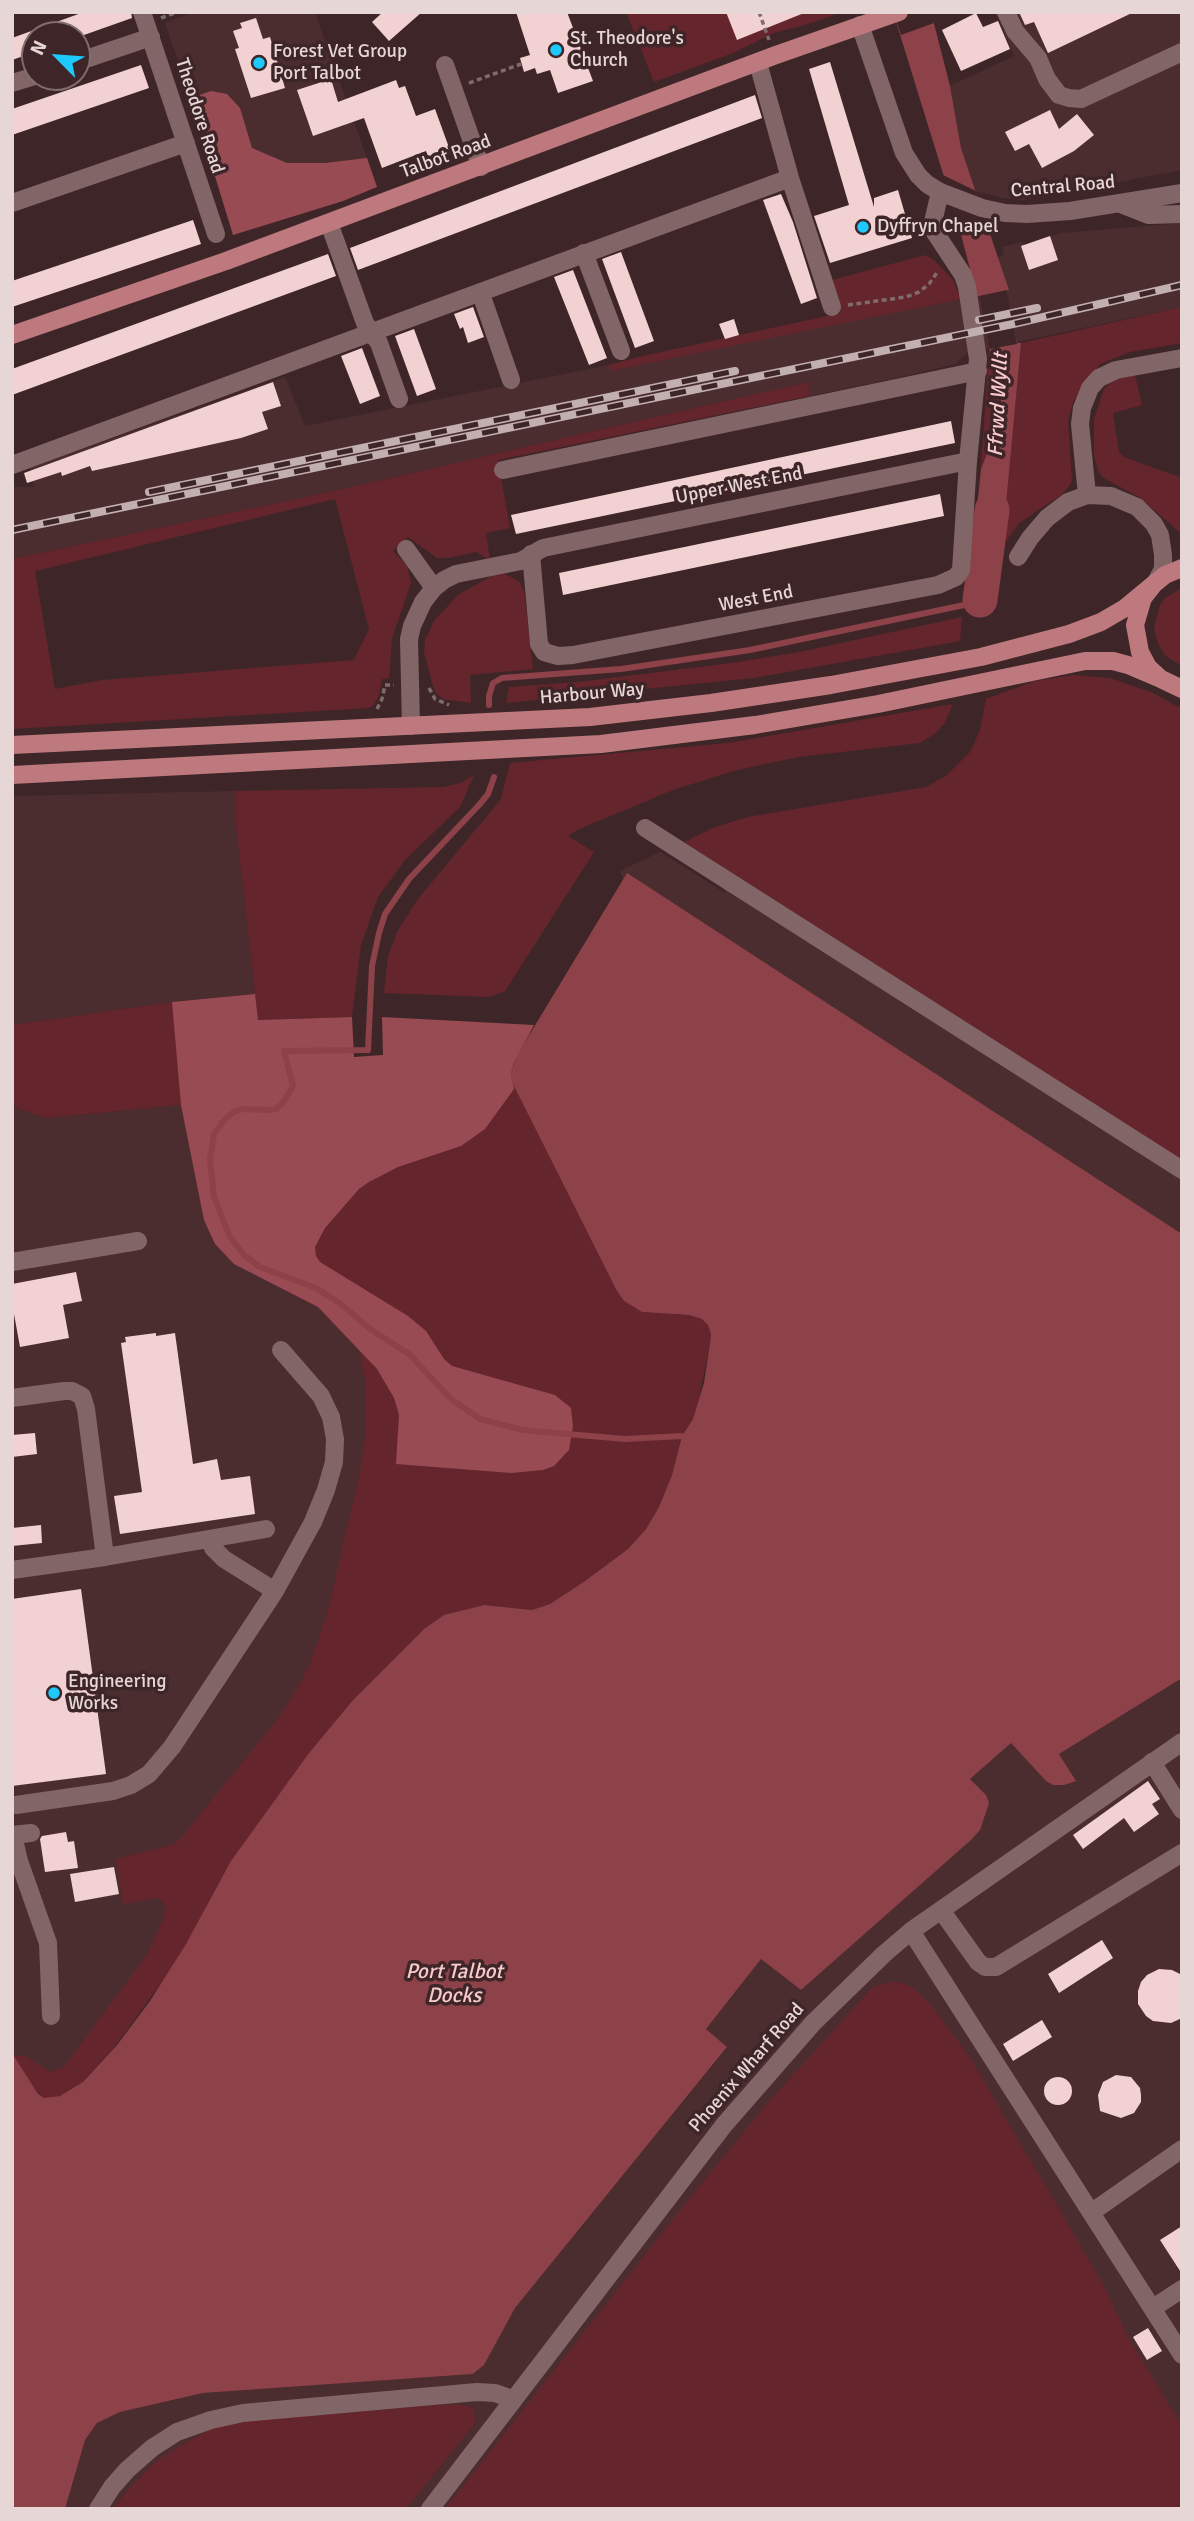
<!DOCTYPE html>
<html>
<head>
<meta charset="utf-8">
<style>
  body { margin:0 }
  #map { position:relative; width:1194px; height:2521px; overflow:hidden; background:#3e2628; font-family:Signika,sans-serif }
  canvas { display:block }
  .frame { position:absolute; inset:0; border:14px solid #e6d6d6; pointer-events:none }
  .north { position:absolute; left:21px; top:21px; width:70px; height:70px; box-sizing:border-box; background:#3e2628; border:2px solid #816c6e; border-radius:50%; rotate:295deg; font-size:19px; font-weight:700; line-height:28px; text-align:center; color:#e6d6d6 }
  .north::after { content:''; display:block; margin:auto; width:24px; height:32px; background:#1dc9fd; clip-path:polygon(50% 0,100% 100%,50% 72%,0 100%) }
</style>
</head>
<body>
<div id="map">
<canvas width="1194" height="2521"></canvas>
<div class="frame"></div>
<div class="north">N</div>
</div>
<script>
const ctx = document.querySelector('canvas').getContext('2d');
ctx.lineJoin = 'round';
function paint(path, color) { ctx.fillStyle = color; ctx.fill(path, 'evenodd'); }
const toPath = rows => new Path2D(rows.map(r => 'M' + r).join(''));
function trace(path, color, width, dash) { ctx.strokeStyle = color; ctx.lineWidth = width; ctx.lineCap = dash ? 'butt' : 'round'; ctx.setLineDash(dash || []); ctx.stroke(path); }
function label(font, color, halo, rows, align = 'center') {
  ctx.font = font + ' Signika,sans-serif'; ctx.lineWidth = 7; ctx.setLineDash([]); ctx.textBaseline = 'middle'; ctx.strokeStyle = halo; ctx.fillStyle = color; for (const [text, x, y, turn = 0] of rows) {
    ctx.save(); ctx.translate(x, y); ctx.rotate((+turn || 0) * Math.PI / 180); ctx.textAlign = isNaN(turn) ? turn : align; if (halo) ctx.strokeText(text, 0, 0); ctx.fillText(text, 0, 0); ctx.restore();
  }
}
const built = toPath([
  [194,12,315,12,377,187,343,201,233,235,191,98,165,23],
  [995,12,1182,12,1182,170,1023,200,1003,198,976,191,961,148,950,86,1014,56],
  [1182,223,1182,307,970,352,965,354,956,364,896,378,810,396,808,382,325,493,12,559,12,487,34,487,30,468,285,377,305,426,609,365,611,370,847,320,1008,290,998,258,1004,255,1002,247,1022,242,1025,245,1062,233],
  [1182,785,1182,1234,626,873,623,879,620,871,660,852,725,893,720,839],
  [236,791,236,826,255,994,172,1002,12,1025,12,796],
  [12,1104,20,1109,46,1118,181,1105,200,1201,302,1299,318,1307,360,1351,394,1398,274,1799,231,1861,167,1975,38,2094,12,2053],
  [1182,1678,1182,2509,65,2509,85,2440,97,2423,120,2412,203,2393,474,2374,484,2365,515,2308,727,2048,706,2029,761,1959,801,1990,971,1840,986,1795,970,1779,1011,1742,1046,1781,1075,1781,1059,1754]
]);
const green = toPath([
  [626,12,842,12,802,26,776,32,733,53,654,82],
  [925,255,935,261,953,280,961,299,610,371,609,365,638,357,841,313,832,280],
  [1182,307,1182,343,1130,352,1100,364,1073,402,1068,420,1072,480,1070,485,1061,495,1019,523,1002,547,1021,343],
  [989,349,998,373,1001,400,992,441,981,469],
  [1135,375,1142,405,1113,413,1119,452,1124,457,1182,478,1182,534,1139,497,1102,477,1098,471,1094,455,1094,420,1104,389,1115,379],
  [808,382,810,396,498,460,510,528,486,533,490,560,476,552,449,558,437,558,408,537,393,551,407,565,411,583,392,638,389,678,382,679,379,695,374,705,369,708,12,729,12,559,325,493],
  [335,499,369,629,354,660,102,680,55,689,35,571],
  [505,574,519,581,524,590,533,669,470,675,471,703,443,699,436,693,433,686,424,652,425,640,434,621,458,595,493,575],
  [1182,588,1180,627,1182,666,1166,656,1158,644,1154,627,1160,605,1165,598],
  [962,617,960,641,754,678,506,703,509,687,578,682,732,663,799,652],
  [1074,675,1110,678,1151,692,1182,709,1182,1160,684,842,715,827,748,817,926,787,946,776,970,752,980,730,986,699,1035,681],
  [953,704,944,724,936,733,920,743,799,757,737,770,673,790,577,830,568,836,594,852,505,991,489,997,384,993,388,956,397,932,418,899,501,799,510,763,728,743],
  [474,775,460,807,405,860,378,897,361,945,352,1017,258,1020,260,1086,534,1025,519,1052,624,1301,642,1312,688,1315,702,1319,708,1324,711,1334,710,1343,698,1404,693,1419,682,1436,672,1475,659,1507,646,1529,628,1549,585,1581,550,1604,532,1610,484,1605,444,1615,424,1629,353,1700,309,1753,167,1975,116,2045,83,2082,72,2091,53,2098,44,2098,38,2094,13,2055,25,2056,51,2072,64,2067,146,1956,164,1918,165,1908,163,1902,158,1898,123,1904,116,1859,172,1845,181,1838,275,1722,290,1701,310,1664,328,1610,360,1472,366,1432,366,1406,365,1379,360,1351,318,1307,234,1264,215,1244,204,1220,181,1105,46,1118,20,1109,12,1104,12,1025,172,1002,255,994,236,826,236,791,443,787,461,783],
  [362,1352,443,1377,399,1433,399,1415,394,1398,377,1369],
  [890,1982,902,1983,916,1990,930,2004,969,2056,1103,2284,1128,2337,1182,2427,1182,2509,445,2509,685,2204,767,2104,872,1988],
  [453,2404,469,2406,474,2411,475,2423,406,2509,114,2509,128,2490,157,2460,210,2429,247,2420]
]);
const forest = toPath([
  [211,91,227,94,240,108,252,148,287,163,325,163,367,158,377,187,343,201,233,235,191,98],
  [255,994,258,1020,352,1017,354,1057,383,1055,382,1017,534,1025,514,1063,511,1073,514,1089,485,1129,461,1146,398,1167,369,1182,359,1189,325,1228,315,1247,316,1256,320,1262,408,1316,426,1331,444,1359,452,1366,555,1395,571,1408,573,1426,569,1450,554,1466,543,1470,511,1473,396,1464,399,1415,394,1398,377,1369,318,1307,234,1264,215,1244,204,1220,181,1105,172,1002]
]);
const water = toPath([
  [893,12,931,12,950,86,961,148,1009,290,1007,291,1017,343,1021,343,1001,559,972,557,981,469,992,441,1001,400,998,373,989,349,979,296,977,296,957,219],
  [627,873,1182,1234,1182,1678,1059,1754,1076,1781,1064,1785,1053,1785,1046,1781,1011,1743,970,1779,986,1795,989,1803,980,1830,971,1840,801,1990,761,1959,706,2029,727,2047,515,2308,484,2365,473,2374,203,2393,120,2412,97,2423,85,2440,65,2509,12,2509,12,2053,38,2094,44,2098,60,2096,83,2082,117,2045,150,2001,186,1944,231,1861,309,1753,353,1700,424,1629,444,1615,484,1605,532,1610,550,1604,585,1581,628,1549,646,1529,659,1507,672,1475,682,1436,693,1419,704,1383,710,1343,711,1334,708,1325,702,1319,689,1315,642,1312,624,1301,617,1291,512,1082,511,1072,519,1052]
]);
const pier = toPath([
  [893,12,931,12,934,23,901,35],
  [943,175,976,191,988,229,957,219],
  [1007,290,1017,344,989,349,979,296]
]);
const stream = toPath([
  [489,705,489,696,493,683,502,678,621,669,750,650,964,605,980,600],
  [494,777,488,794,479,805,409,879,385,914,379,933,372,966,368,1050,284,1051,293,1086,283,1103,276,1109,269,1110,242,1109,234,1112,225,1119,214,1134,210,1160,214,1197,230,1237,244,1255,260,1267,316,1288,341,1304,370,1329,409,1354,451,1399,480,1419,522,1430,625,1439,682,1436]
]);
const river = toPath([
  [980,600,992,510]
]);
const building = toPath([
  [84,12,131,12,132,18,84,35,35,35,35,52,12,60,12,38],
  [383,12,422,12,389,41,372,22],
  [516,12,567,12,593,81,558,93,550,70,537,74,535,68,524,72,520,58,530,55],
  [726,12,804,12,804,13,737,40],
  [1019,12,1134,12,1048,53,1034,22,1025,25],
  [976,13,983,27,998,21,1010,49,961,71,942,30],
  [256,18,263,39,270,37,285,88,251,98,235,49,239,48,233,31,242,28,240,23],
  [830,62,874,207,874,198,898,190,912,238,830,263,814,216,849,205,809,69],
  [141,65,149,88,12,135,12,109],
  [331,79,338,102,396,80,399,88,405,86,416,116,435,109,451,153,430,161,426,151,382,168,364,118,313,136,297,90],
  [755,95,762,118,358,270,350,248],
  [1050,110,1059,129,1077,114,1094,135,1074,151,1042,168,1029,144,1015,151,1005,132],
  [781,194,793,222,817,298,801,304,763,200],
  [193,220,201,244,12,307,12,281],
  [1050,236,1058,260,1029,270,1021,246],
  [621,252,654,341,635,348,602,259],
  [328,254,336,276,12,395,12,369],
  [573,270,607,358,589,365,554,277],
  [473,307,484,337,468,343,463,327,460,329,454,314],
  [734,319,739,335,725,339,719,324],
  [414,329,436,389,417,396,395,336],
  [362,348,380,396,360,404,341,356],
  [273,382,281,406,262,412,268,429,241,438,92,471,90,466,62,476,61,472,27,483,24,473],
  [951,421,955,443,516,534,511,515],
  [940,494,944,516,563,595,559,573],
  [76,1272,82,1301,63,1305,69,1338,20,1347,12,1303,12,1284],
  [156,1333,156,1336,175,1333,193,1464,217,1459,221,1480,250,1476,255,1514,120,1534,114,1496,142,1492,121,1343,126,1342,125,1337],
  [35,1433,37,1454,12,1457,12,1435],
  [41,1525,42,1543,12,1546,12,1528],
  [81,1589,106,1774,12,1786,12,1599],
  [1148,1781,1160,1799,1152,1804,1159,1814,1134,1832,1124,1818,1083,1849,1073,1835],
  [66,1832,68,1842,74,1841,78,1868,45,1872,40,1839,42,1836],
  [114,1867,119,1894,75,1902,70,1874],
  [1102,1940,1113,1958,1059,1993,1048,1974],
  [1159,1969,1172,1970,1182,1975,1182,2018,1171,2023,1153,2021,1146,2016,1138,2004,1138,1991,1141,1982,1147,1975],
  [1042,2020,1052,2037,1013,2061,1003,2044],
  [1116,2075,1131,2077,1140,2088,1141,2095,1141,2102,1134,2113,1121,2118,1100,2111,1098,2095,1103,2082],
  '1044 2091a14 14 0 1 1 28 0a14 14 0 1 1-28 0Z',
  [1182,2226,1182,2274,1160,2240],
  [1148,2328,1162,2351,1147,2360,1133,2337]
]);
const path = toPath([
  [759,12,769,40],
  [161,18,177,12],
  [469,83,521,64],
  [848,305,906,297,919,292,929,284,938,271],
  [429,688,435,699,449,705],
  [377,709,382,699,385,685,394,685]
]);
const minor = toPath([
  [142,12,216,234],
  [1006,12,1015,31,1038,58,1047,79,1059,95,1069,98,1081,99,1182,52],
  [860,25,904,153,918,175,927,184,940,192,982,208,1005,213,1027,214,1070,211,1182,193],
  [77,62,151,37],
  [758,63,790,178,832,307],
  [445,65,481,167],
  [12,83,35,76],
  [12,203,186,143],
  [1121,204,1149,215,1182,214],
  [329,223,365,323,379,343,399,399],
  [584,253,621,351],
  [481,294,511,380],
  [12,465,790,178],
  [503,470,978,371],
  [1087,495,1080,424,1082,408,1090,388,1099,378,1116,370,1182,358],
  [406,549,434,588],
  [531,554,539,644,544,652,558,656,573,655,938,585,956,577,961,570,968,461,978,359,967,287,963,275,934,231,933,222,940,192],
  [1018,557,1030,538,1047,518,1068,502,1087,495,1111,496,1137,507,1154,524,1160,535,1163,555,1163,569,1156,582],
  [411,726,409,639,412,626,423,602,434,588,444,580,456,574,521,561,543,548,968,461],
  [645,828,1182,1170],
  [12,1262,138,1241],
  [12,1398,64,1391,72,1391,82,1396,86,1409,105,1557],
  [12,1570,105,1557,266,1529],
  [275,1591,313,1522,326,1490,334,1462,335,1439,331,1417,321,1396,281,1350],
  [1152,1762,1182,1810],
  [16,1805,113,1791,131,1785,149,1774,172,1747,275,1591,224,1559,213,1548,210,1539],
  [12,1835,31,1833],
  [13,1835,19,1861,48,1943,51,2016],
  [941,1910,978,1962,985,1967,996,1967,1182,1853],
  [911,1931,1182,2355],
  [1092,2212,1182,2149],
  [1153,2308,1182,2289],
  [98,2509,112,2487,127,2470,152,2448,177,2432,211,2420,243,2413,477,2392,495,2393,512,2399],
  [430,2509,724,2125,813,2023,884,1954,911,1931,1182,1742]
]);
const major = toPath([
  [12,335,226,261,776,55,899,12],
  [1182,568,1165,575,1154,584,1143,598,1135,625,1140,652,1148,667,1161,679,1182,689],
  [12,745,590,717,711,703,831,685,981,657,1069,634,1101,622,1125,608,1154,584],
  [12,775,601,744,755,725,878,704,1085,661,1113,661,1128,665,1161,679]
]);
const rail = toPath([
  [979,320,1037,308],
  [149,492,735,371],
  [12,530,1013,324,1182,285]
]);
const markers = [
  [556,50,7,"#1dc9fd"],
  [259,63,7,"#1dc9fd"],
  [863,227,7,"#1dc9fd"],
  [54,1693,7,"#1dc9fd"]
];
const poiNames = [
  ["St. Theodore's",570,39],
  ["Church",570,61],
  ["Forest Vet Group",273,52],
  ["Port Talbot",273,74],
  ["Dyffryn Chapel",877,227],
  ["Engineering",68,1682],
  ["Works",68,1704]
];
const streetNames = [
  ["Theodore Road",199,116,72],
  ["Talbot Road",446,157,-20],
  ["Central Road",1063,187,-5],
  ["Upper West End",739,486,-11],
  ["West End",756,599,-11],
  ["Harbour Way",592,694,-5],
  ["Phoenix Wharf Road",747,2068,-49]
];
const waterNames = [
  ["Ffrwd Wyllt",999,405,-87],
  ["Port Talbot",454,1972],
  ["Docks",454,1996]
];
paint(built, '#4c2d2f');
paint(green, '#65252d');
paint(forest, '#984b52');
paint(water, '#8d4149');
paint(pier, '#3e2628');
trace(stream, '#8d4149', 6);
trace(river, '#8d4149', 35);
paint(building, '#f2d1d2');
trace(path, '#806b6c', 3.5, [5, 3.5]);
trace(minor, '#826667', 18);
trace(major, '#be797e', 18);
trace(rail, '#c2b0b0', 8);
trace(rail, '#3e2628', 5, [16]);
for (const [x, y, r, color] of markers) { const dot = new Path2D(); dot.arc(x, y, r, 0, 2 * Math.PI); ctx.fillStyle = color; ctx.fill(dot); trace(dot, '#3e2628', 2.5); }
label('19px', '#e6d6d6', '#3e2628', poiNames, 'left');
label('19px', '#e6d6d6', '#3e2628', streetNames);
label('italic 21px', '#f9cacc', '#3e2628', waterNames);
</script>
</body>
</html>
